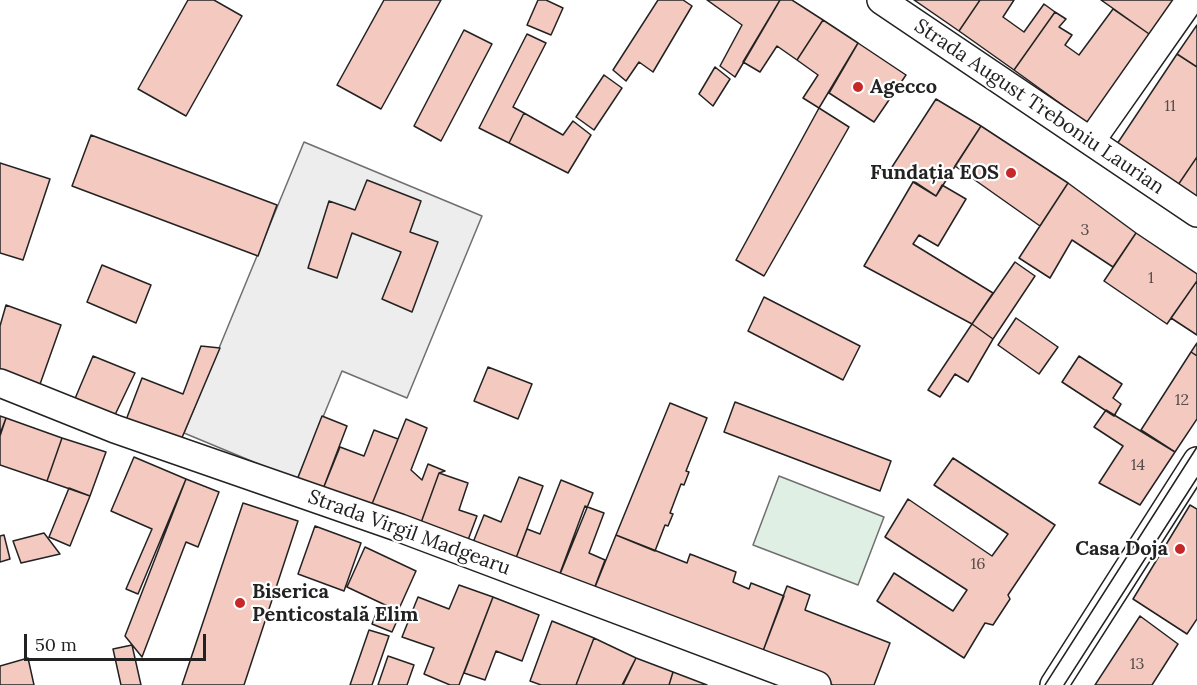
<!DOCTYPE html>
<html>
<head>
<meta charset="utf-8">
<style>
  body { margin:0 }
  #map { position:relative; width:1197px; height:685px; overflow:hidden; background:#fff; font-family:Lora,serif }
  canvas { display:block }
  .scale { position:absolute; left:24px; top:634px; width:182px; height:27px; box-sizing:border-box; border:3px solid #222; border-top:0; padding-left:8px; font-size:18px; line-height:21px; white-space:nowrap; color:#222; -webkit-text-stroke:4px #fff; paint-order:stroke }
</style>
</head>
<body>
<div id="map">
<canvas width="1197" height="685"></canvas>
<div class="scale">50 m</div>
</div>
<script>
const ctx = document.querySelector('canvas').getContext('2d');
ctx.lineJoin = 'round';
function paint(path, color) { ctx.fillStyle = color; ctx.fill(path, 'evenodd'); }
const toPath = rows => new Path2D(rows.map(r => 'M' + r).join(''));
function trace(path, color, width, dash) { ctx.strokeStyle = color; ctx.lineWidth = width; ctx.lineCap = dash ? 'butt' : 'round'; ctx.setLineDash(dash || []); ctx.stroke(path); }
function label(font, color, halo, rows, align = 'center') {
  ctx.font = font + ' Lora,serif'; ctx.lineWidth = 4.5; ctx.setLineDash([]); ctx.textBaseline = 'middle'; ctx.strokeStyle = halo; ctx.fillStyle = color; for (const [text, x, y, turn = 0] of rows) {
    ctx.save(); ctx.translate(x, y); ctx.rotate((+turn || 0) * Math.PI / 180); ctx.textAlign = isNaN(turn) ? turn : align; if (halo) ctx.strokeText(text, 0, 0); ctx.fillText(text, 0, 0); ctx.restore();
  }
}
const green = toPath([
  [779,476,884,517,858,585,753,545,779,476]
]);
const parking = toPath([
  [304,142,482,216,407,398,342,371,297,480,184,433,304,142]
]);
const building = toPath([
  [188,0,214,0,242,16,186,116,138,89,188,0],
  [384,0,441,0,381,109,337,85,384,0],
  [538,0,546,0,563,8,551,35,527,25,538,0],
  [658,0,683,0,692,6,653,72,639,62,626,81,613,70,658,0],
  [707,0,780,0,735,77,720,66,742,25,707,0],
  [780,0,792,0,823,20,797,60,777,46,760,72,743,62,780,0],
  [914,0,980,0,959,31,914,0],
  [980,0,1014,0,1003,17,1024,32,1044,4,1055,12,1014,70,959,31,980,0],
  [1101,0,1177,0,1152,36,1101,0],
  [1113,9,1152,36,1090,125,1014,70,1055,12,1066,19,1059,27,1072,35,1065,45,1079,55,1113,9],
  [823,20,858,43,819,108,803,98,818,75,797,60,823,20],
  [1197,25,1197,67,1177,54,1197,25],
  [464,30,492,44,441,141,414,126,464,30],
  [527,34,546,43,513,107,524,113,509,143,479,128,527,34],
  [858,43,906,75,874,122,829,93,858,43],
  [1177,54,1197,67,1197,157,1178,185,1117,144,1177,54],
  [715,67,730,79,713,106,699,94,715,67],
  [604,75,622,88,594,130,576,117,604,75],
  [936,99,981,126,936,196,892,167,936,99],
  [819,108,849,127,764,276,736,260,819,108],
  [524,113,563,135,573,121,591,135,568,173,509,143,524,113],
  [981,126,1068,183,1040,226,955,166,981,126],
  [91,135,277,205,258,256,72,186,91,135],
  [1197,157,1197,198,1178,185,1197,157],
  [0,163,50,179,23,260,0,253,0,163],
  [367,180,421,201,410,232,438,242,412,312,382,299,401,252,352,233,337,278,308,268,329,201,355,210,367,180],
  [913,182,936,196,942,185,966,199,938,246,919,235,913,244,993,293,972,324,864,266,913,182],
  [1068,183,1136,233,1113,267,1072,240,1050,278,1019,258,1068,183],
  [1136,233,1197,274,1197,281,1167,324,1104,281,1136,233],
  [1015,262,1035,276,993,339,972,324,1015,262],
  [102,265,151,285,136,323,87,302,102,265],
  [1197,281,1197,335,1171,318,1197,281],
  [764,297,860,346,843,380,748,331,764,297],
  [6,305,61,325,39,387,0,374,0,326,6,305],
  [1016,318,1058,347,1039,374,998,345,1016,318],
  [972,324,993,339,968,382,955,374,940,397,928,390,972,324],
  [1197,343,1197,356,1191,352,1197,343],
  [201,346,220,348,181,440,126,420,142,378,183,394,201,346],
  [1191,352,1197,356,1197,419,1175,452,1141,430,1191,352],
  [93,356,135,373,113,419,74,401,93,356],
  [1079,356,1122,384,1113,398,1121,404,1114,416,1062,382,1079,356],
  [488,367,532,384,518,419,474,401,488,367],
  [735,402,891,461,880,491,724,432,735,402],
  [670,403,707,418,686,471,689,472,684,485,681,484,670,513,673,514,668,526,665,525,655,551,616,535,670,403],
  [1106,410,1175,452,1140,505,1099,483,1123,446,1094,427,1106,410],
  [0,416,6,418,0,434,0,416],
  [322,416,347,426,323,489,297,480,322,416],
  [6,418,62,438,47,481,0,465,0,436,6,418],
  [406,419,427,428,411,470,422,480,428,464,445,471,439,473,418,531,370,509,406,419],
  [374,430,398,439,370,509,323,489,340,447,364,456,374,430],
  [62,438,106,452,90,496,47,481,62,438],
  [134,457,186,479,138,594,126,589,152,529,111,511,134,457],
  [953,458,1055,525,1008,595,1010,599,993,625,985,623,964,658,877,601,894,573,953,611,967,590,885,537,908,499,992,556,1008,534,934,485,953,458],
  [439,473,468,483,459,510,477,516,465,548,418,531,439,473],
  [519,477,543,486,513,566,470,550,484,515,501,522,519,477],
  [186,479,219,492,198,547,186,542,142,657,125,636,186,479],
  [561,480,593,493,556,584,513,566,527,529,540,534,561,480],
  [69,488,90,496,70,546,49,537,69,488],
  [243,503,298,521,244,685,182,685,243,503],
  [1190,505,1197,509,1197,619,1187,634,1133,599,1190,505],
  [585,506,604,513,589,553,605,560,591,597,556,584,585,506],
  [315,526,361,543,344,591,298,574,315,526],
  [44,533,60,554,21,563,13,541,44,533],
  [4,535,10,559,0,562,0,536,4,535],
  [616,535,687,563,690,554,736,572,733,582,749,589,751,583,784,596,760,659,591,597,616,535],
  [365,547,416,571,398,611,347,587,365,547],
  [459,585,493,597,459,685,450,685,424,674,434,648,402,637,418,597,449,609,459,585],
  [787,586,810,595,805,610,890,643,874,685,833,685,760,659,787,586],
  [493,597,539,615,522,661,496,651,485,680,464,673,493,597],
  [379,606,400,614,392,632,372,624,379,606],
  [1140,616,1178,644,1152,685,1095,685,1140,616],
  [552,621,594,638,576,685,541,685,530,681,552,621],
  [369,630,389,636,372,685,350,685,369,630],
  [594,638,636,658,622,685,576,685,594,638],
  [132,645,141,685,121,685,113,649,132,645],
  [388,656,414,665,407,685,378,685,388,656],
  [28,658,34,685,0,685,0,666,28,658],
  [636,658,673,672,669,685,623,685,636,658],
  [673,672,707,685,669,685,673,672]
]);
const minor = toPath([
  [881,0,1197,213],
  [1091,141,1190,0],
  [0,383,115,429,400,528,817,685],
  [1054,685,1197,461]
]);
const tram = toPath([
  [1045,685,1197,447],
  [1064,685,1197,478]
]);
const markers = [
  [858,87,6,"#c62828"],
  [1011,173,6,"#c62828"],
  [1180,549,6,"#c62828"],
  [240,603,6,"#c62828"]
];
const numberNames = [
  ["11",1170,106],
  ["3",1085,230],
  ["1",1151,278],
  ["12",1182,400],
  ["14",1138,465],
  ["16",978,564],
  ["13",1137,664]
];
const poiNames = [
  ["Agecco",870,87],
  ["Fundația EOS",999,173,"right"],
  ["Casa Doja",1168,549,"right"],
  ["Biserica",252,592],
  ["Penticostală Elim",252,615]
];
const streetNames = [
  ["Strada August Treboniu Laurian",1039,107,34],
  ["Strada Virgil Madgearu",409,533,20]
];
paint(green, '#e0efe3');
trace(green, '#6f6f6f', 1.5);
paint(parking, '#ededed');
trace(parking, '#6f6f6f', 1.5);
paint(building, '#f3c9c0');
trace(building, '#222', 1.5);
trace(minor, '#222', 30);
trace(minor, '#fff', 27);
trace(tram, '#222', 1.5);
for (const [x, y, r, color] of markers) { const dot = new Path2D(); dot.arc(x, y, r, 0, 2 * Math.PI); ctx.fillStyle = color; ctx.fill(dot); trace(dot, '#fff', 2); }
label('16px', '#564c4a', null, numberNames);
label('bold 20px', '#222', '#fff', poiNames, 'left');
label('20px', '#222', '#fff', streetNames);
</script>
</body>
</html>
